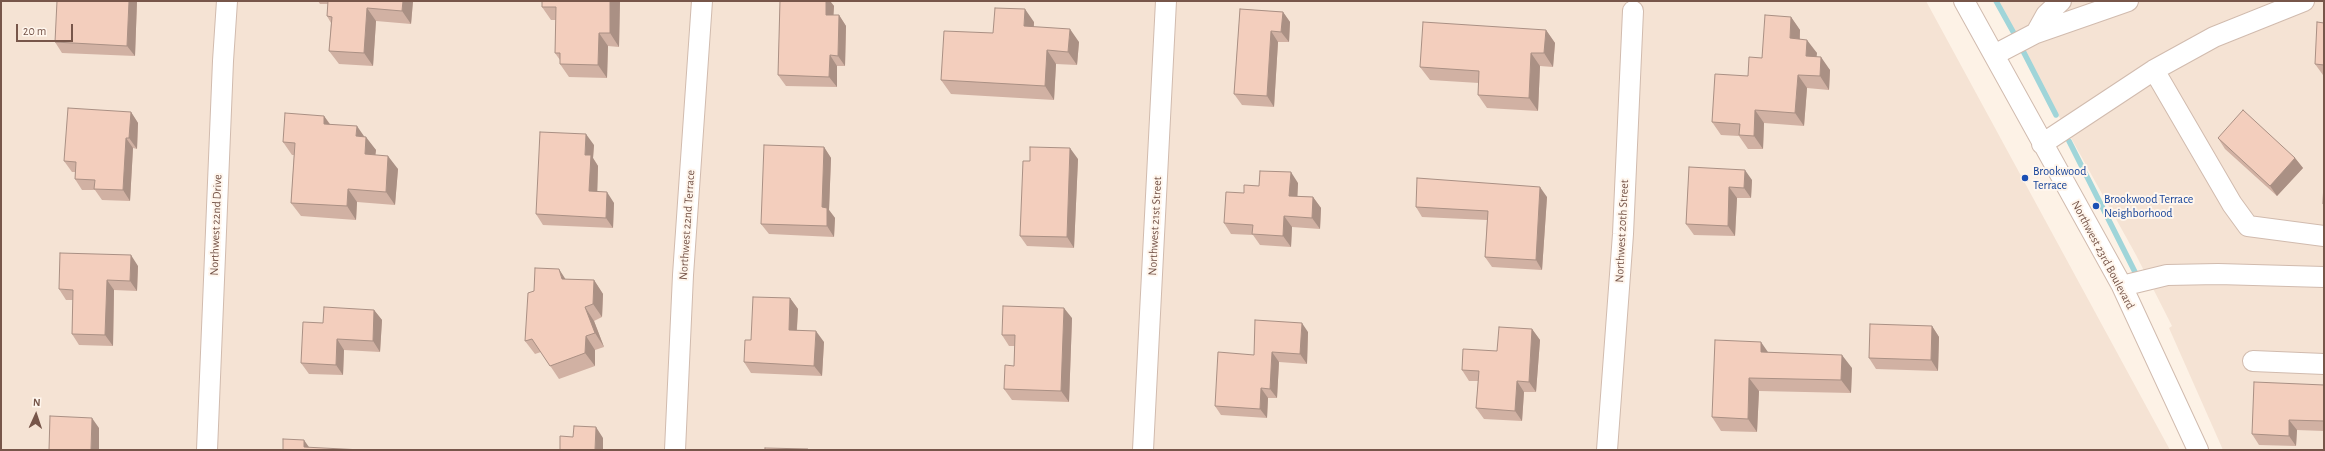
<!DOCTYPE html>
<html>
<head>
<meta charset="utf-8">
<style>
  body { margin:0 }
  #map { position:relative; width:2325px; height:451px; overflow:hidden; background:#fdf2e6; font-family:"Alegreya Sans",sans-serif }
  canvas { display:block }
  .frame { position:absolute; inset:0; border:2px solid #77564a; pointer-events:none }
  .north { position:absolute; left:16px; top:395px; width:40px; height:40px; -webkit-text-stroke:3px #fff6ed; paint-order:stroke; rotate:3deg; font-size:11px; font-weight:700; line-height:16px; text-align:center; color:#77564a }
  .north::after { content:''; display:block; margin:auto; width:14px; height:18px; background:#77564a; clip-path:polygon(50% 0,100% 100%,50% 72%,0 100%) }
  .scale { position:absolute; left:16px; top:24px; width:57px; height:18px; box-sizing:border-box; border:2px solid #77564a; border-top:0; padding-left:5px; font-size:12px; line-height:14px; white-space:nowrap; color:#77564a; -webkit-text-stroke:3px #fff6ed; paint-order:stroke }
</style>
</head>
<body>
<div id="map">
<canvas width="2325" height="451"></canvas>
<div class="frame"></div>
<div class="north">N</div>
<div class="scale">20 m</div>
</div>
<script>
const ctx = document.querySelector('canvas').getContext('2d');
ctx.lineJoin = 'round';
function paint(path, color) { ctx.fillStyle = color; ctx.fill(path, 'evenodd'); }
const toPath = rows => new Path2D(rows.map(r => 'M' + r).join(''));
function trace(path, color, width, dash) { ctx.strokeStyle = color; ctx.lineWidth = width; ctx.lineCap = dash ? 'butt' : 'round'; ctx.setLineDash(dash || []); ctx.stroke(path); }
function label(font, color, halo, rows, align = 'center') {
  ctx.font = font + ' "Alegreya Sans",sans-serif'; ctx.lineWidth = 4; ctx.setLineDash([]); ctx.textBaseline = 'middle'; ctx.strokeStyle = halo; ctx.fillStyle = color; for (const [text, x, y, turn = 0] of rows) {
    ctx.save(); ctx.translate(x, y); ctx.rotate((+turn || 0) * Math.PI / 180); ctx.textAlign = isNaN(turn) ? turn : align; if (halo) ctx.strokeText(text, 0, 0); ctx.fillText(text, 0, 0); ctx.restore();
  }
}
const residential = toPath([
  [1,1,1926,1,2170,450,1,450],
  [1995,1,2324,1,2324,450,2223,450,2169,328,2172,326,2136,255]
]);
const stream = toPath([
  [1996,1,2016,37],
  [2021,47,2056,115],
  [2069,141,2138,278]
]);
const minor = toPath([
  [1964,1,2122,286,2198,450],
  [2036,33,2046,15,2061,1],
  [1994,55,2036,33,2128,1],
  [2154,70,2232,204,2248,226,2324,236],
  [2042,144,2154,70,2214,37,2304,1],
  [2122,286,2167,275,2218,274,2324,277],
  [2253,361,2324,364],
  [207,450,223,61,227,1],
  [675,450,683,275,702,1],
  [1143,450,1166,1],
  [1607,450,1623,234,1633,11]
]);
const wall = toPath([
  [137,1,135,56,62,53,55,42],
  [318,1,413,1,411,24,376,21,373,66,339,64,329,51,331,23,327,16,328,4,320,4],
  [620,1,619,47,608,46,607,78,569,77,560,64,560,60,555,53,556,20,551,20,542,7],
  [780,1,830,1,834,6,833,15,839,15,846,26,845,66,837,66,837,87,786,86,778,75],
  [1240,9,1283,12,1290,22,1289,42,1278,42,1274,107,1242,105,1234,94],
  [1791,17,1800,30,1800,39,1817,53,1816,57,1830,70,1829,90,1807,88,1804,126,1764,123,1763,149,1748,149,1739,136,1721,135,1712,122,1762,58],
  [1034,22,1034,27,1079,42,1077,65,1056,64,1054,100,951,94,941,80,993,33],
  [2324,23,2324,75,2323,75,2315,64],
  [1546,30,1555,43,1553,67,1540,66,1538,111,1487,108,1478,95,1479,83,1430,80,1420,67],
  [131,112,138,123,137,149,133,148,130,201,102,200,95,190,82,190,75,179,75,172,72,172,64,161],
  [324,116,330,124,364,137,376,150,375,155,398,169,395,205,357,202,356,220,301,216,291,203,294,155,292,155,283,142],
  [2218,138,2295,158,2303,168,2277,196,2225,149],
  [594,145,593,158,598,166,597,191,614,203,613,228,543,225,536,214],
  [824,147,831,158,829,210,835,218,834,237,769,234,761,224],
  [1078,159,1074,248,1027,246,1020,236,1030,161],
  [1689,167,1752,180,1751,198,1737,198,1735,236,1694,235,1686,224],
  [1298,183,1297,196,1313,197,1321,208,1320,229,1292,227,1291,247,1260,245,1253,235,1231,234,1224,223,1244,193,1259,186],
  [1547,197,1542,270,1492,267,1485,257,1487,220,1422,217,1416,207],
  [138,266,137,291,114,290,113,346,79,345,72,334,73,300,66,300,59,289],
  [566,279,594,280,603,294,602,317,594,321,604,347,595,350,595,366,559,379,541,352,535,354,525,341],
  [790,298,798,309,797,330,824,342,822,376,751,373,744,362,751,340],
  [374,310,382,320,380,352,344,350,343,375,309,374,301,363,323,323],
  [1072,318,1069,402,1012,400,1004,389,1014,366,1015,346,1009,346,1002,335],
  [1932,326,1939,337,1938,371,1876,369,1869,358],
  [1532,329,1540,340,1536,392,1524,392,1522,421,1484,419,1476,408,1478,381,1469,381,1462,370,1497,351],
  [1308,332,1307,364,1279,362,1277,398,1268,398,1267,418,1221,415,1215,406,1254,355],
  [1769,352,1852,368,1851,393,1759,391,1757,432,1721,431,1712,417],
  [2324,385,2324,431,2297,430,2296,446,2259,445,2252,434]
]);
const shadedWall = toPath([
  [129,1,137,1,135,56,127,46],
  [403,1,413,1,411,24,402,11],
  [610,1,620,1,619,47,610,33],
  [826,1,830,1,834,6,833,26,826,15],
  [367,8,376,21,373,66,364,53],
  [1025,9,1034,22,1033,39,1024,26],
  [1283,12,1290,22,1289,42,1281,32],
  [839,15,846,26,845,66,838,56],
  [1791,17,1800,30,1799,52,1790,38],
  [1070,29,1079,42,1077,65,1068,52],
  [1546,30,1555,43,1553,67,1544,53],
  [1271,31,1278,42,1274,107,1267,96],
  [599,33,608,46,607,78,598,65],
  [1807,40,1817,53,1815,69,1806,56],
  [1047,50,1056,64,1054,100,1045,86],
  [1531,53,1540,66,1538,111,1529,98],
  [830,55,837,66,837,87,829,77],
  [1821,57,1830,70,1829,90,1820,76],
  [1798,75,1807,88,1804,126,1795,113],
  [1755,110,1764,123,1763,149,1754,136],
  [131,112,138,123,137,149,129,138],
  [324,116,333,129,324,124],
  [357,126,366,139,356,136],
  [586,134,594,145,593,158,598,166,597,202,589,191,585,155],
  [366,137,376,150,374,167,365,154],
  [126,138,133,148,130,201,123,190],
  [824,147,831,158,829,210,835,218,834,237,827,226,822,207],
  [1070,148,1078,159,1074,248,1067,237],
  [388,156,398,169,395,205,386,192],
  [2295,158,2303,168,2277,196,2270,186],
  [1745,170,1752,180,1751,198,1744,188],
  [1291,172,1298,183,1297,207,1289,196],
  [1540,187,1547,197,1542,270,1536,260],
  [1729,187,1737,198,1735,236,1728,226],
  [348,189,357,202,356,220,347,206],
  [607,192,614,203,613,228,606,218],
  [1313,197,1321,208,1320,229,1312,218],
  [1284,216,1292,227,1291,247,1283,236],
  [131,255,138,266,137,291,130,281],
  [559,269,568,283,562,279],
  [107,280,114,290,113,346,105,335],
  [594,280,603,294,602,317,593,304],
  [790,298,798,309,796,341,789,330],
  [585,307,594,321,604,347,595,333],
  [1064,308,1072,318,1069,402,1061,391],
  [374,310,382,320,380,352,373,341],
  [1302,323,1308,332,1307,364,1300,354],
  [1932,326,1939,337,1938,371,1931,360],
  [1532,329,1540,340,1536,392,1529,382],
  [816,331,824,342,822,376,814,366],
  [586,336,595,350,595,366,585,353],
  [337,339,344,350,343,375,336,365],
  [1761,342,1770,355,1761,352],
  [1272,352,1279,362,1277,398,1270,389],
  [1842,355,1852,368,1851,393,1841,380],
  [1749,378,1759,391,1757,432,1748,419],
  [1517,381,1524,392,1522,421,1515,411],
  [1261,388,1268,398,1267,418,1260,409],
  [92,418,99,428,99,450,91,450],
  [2289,420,2297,430,2296,446,2289,436],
  [596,427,603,438,603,450,595,450],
  [304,440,311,450,304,447]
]);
const building = toPath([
  [57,1,129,1,127,46,55,42,57,1],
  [328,1,403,1,402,11,367,8,364,53,329,51,332,17,327,16,328,1],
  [542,1,610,1,610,33,599,33,598,65,560,64,560,53,555,53,556,7,542,7,542,1],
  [780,1,826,1,826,15,839,15,838,56,830,55,829,77,778,75,780,1],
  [995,8,1025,9,1024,26,1070,29,1068,52,1047,50,1045,86,941,80,944,31,993,33,995,8],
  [1240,9,1283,12,1281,32,1271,31,1267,96,1234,94,1240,9],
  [1765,15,1791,17,1790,38,1807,40,1806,56,1821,57,1820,76,1798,75,1795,113,1755,110,1754,136,1739,135,1740,124,1712,122,1715,74,1748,76,1749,57,1762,58,1765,15],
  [1423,22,1546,30,1544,53,1531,53,1529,98,1478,95,1479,71,1420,67,1423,22],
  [2317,22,2324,23,2324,65,2315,64,2317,22],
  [68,108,131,112,129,138,126,138,123,190,94,189,95,180,75,179,76,162,64,161,68,108],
  [2243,110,2295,158,2270,186,2218,138,2243,110],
  [285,113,324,116,324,124,357,126,356,136,366,137,365,154,388,156,386,192,348,189,347,206,291,203,295,143,283,142,285,113],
  [540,132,586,134,585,155,591,155,589,191,607,192,606,218,536,214,540,132],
  [764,145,824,147,822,207,827,208,827,226,761,224,764,145],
  [1030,147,1070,148,1067,237,1020,236,1023,161,1030,161,1030,147],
  [1689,167,1745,170,1744,188,1729,187,1728,226,1686,224,1689,167],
  [1260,171,1291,172,1289,196,1313,197,1312,218,1284,216,1283,236,1252,234,1253,225,1224,223,1226,192,1244,193,1244,185,1259,186,1260,171],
  [1417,178,1540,187,1536,260,1485,257,1488,211,1416,207,1417,178],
  [2324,182,2324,204,2323,204,2324,182],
  [60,253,131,255,130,281,107,280,105,335,72,334,73,290,59,289,60,253],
  [535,268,559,269,562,279,594,280,593,304,585,307,595,333,586,336,585,353,550,366,532,339,525,341,528,293,534,291,535,268],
  [753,297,790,298,789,330,816,331,814,366,744,362,745,340,751,340,753,297],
  [1003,306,1064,308,1061,391,1004,389,1005,365,1014,366,1015,335,1002,335,1003,306],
  [324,307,374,310,373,341,337,339,336,365,301,363,303,322,323,323,324,307],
  [1255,320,1302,323,1300,354,1272,352,1270,389,1261,388,1260,409,1215,406,1218,352,1254,355,1255,320],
  [1870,324,1932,326,1931,360,1869,358,1870,324],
  [1499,327,1532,329,1529,382,1517,381,1515,411,1476,408,1479,371,1462,370,1463,349,1497,351,1499,327],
  [1715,340,1761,342,1761,352,1842,355,1841,380,1749,378,1748,419,1712,417,1715,340],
  [2254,382,2324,385,2324,421,2289,420,2289,436,2252,434,2254,382],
  [50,416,92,418,91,450,49,450,50,416],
  [574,426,596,427,595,450,560,450,560,436,573,437,574,426],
  [283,439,304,440,304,447,362,450,283,450,283,439],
  [765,448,808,449,808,450,765,450,765,448]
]);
const markers = [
  [2025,178,4,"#1a4fb4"],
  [2096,206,4,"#1a4fb4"]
];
const transitNames = [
  ["Brookwood",2033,171],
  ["Terrace",2033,185],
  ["Brookwood Terrace",2104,199],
  ["Neighborhood",2104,213]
];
const streetNames = [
  ["Northwest 22nd Drive",216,225,-88],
  ["Northwest 22nd Terrace",687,225,-86],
  ["Northwest 21st Street",1155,226,-87],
  ["Northwest 20th Street",1622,231,-87],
  ["Northwest 23rd Boulevard",2103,255,62]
];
paint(residential, '#f5e3d4');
trace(stream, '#a0d5d9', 5.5);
trace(minor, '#d1bbae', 22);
trace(minor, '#fff', 20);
paint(wall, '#d1b1a3');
paint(shadedWall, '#aa9084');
paint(building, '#f3cebd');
trace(building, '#aa9084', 1);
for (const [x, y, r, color] of markers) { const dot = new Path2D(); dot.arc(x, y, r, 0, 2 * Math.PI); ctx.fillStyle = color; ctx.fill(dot); trace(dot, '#fff6ed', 1.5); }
label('12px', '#164399', '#fff6ed', transitNames, 'left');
label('12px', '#77564a', '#fff6ed', streetNames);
</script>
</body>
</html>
